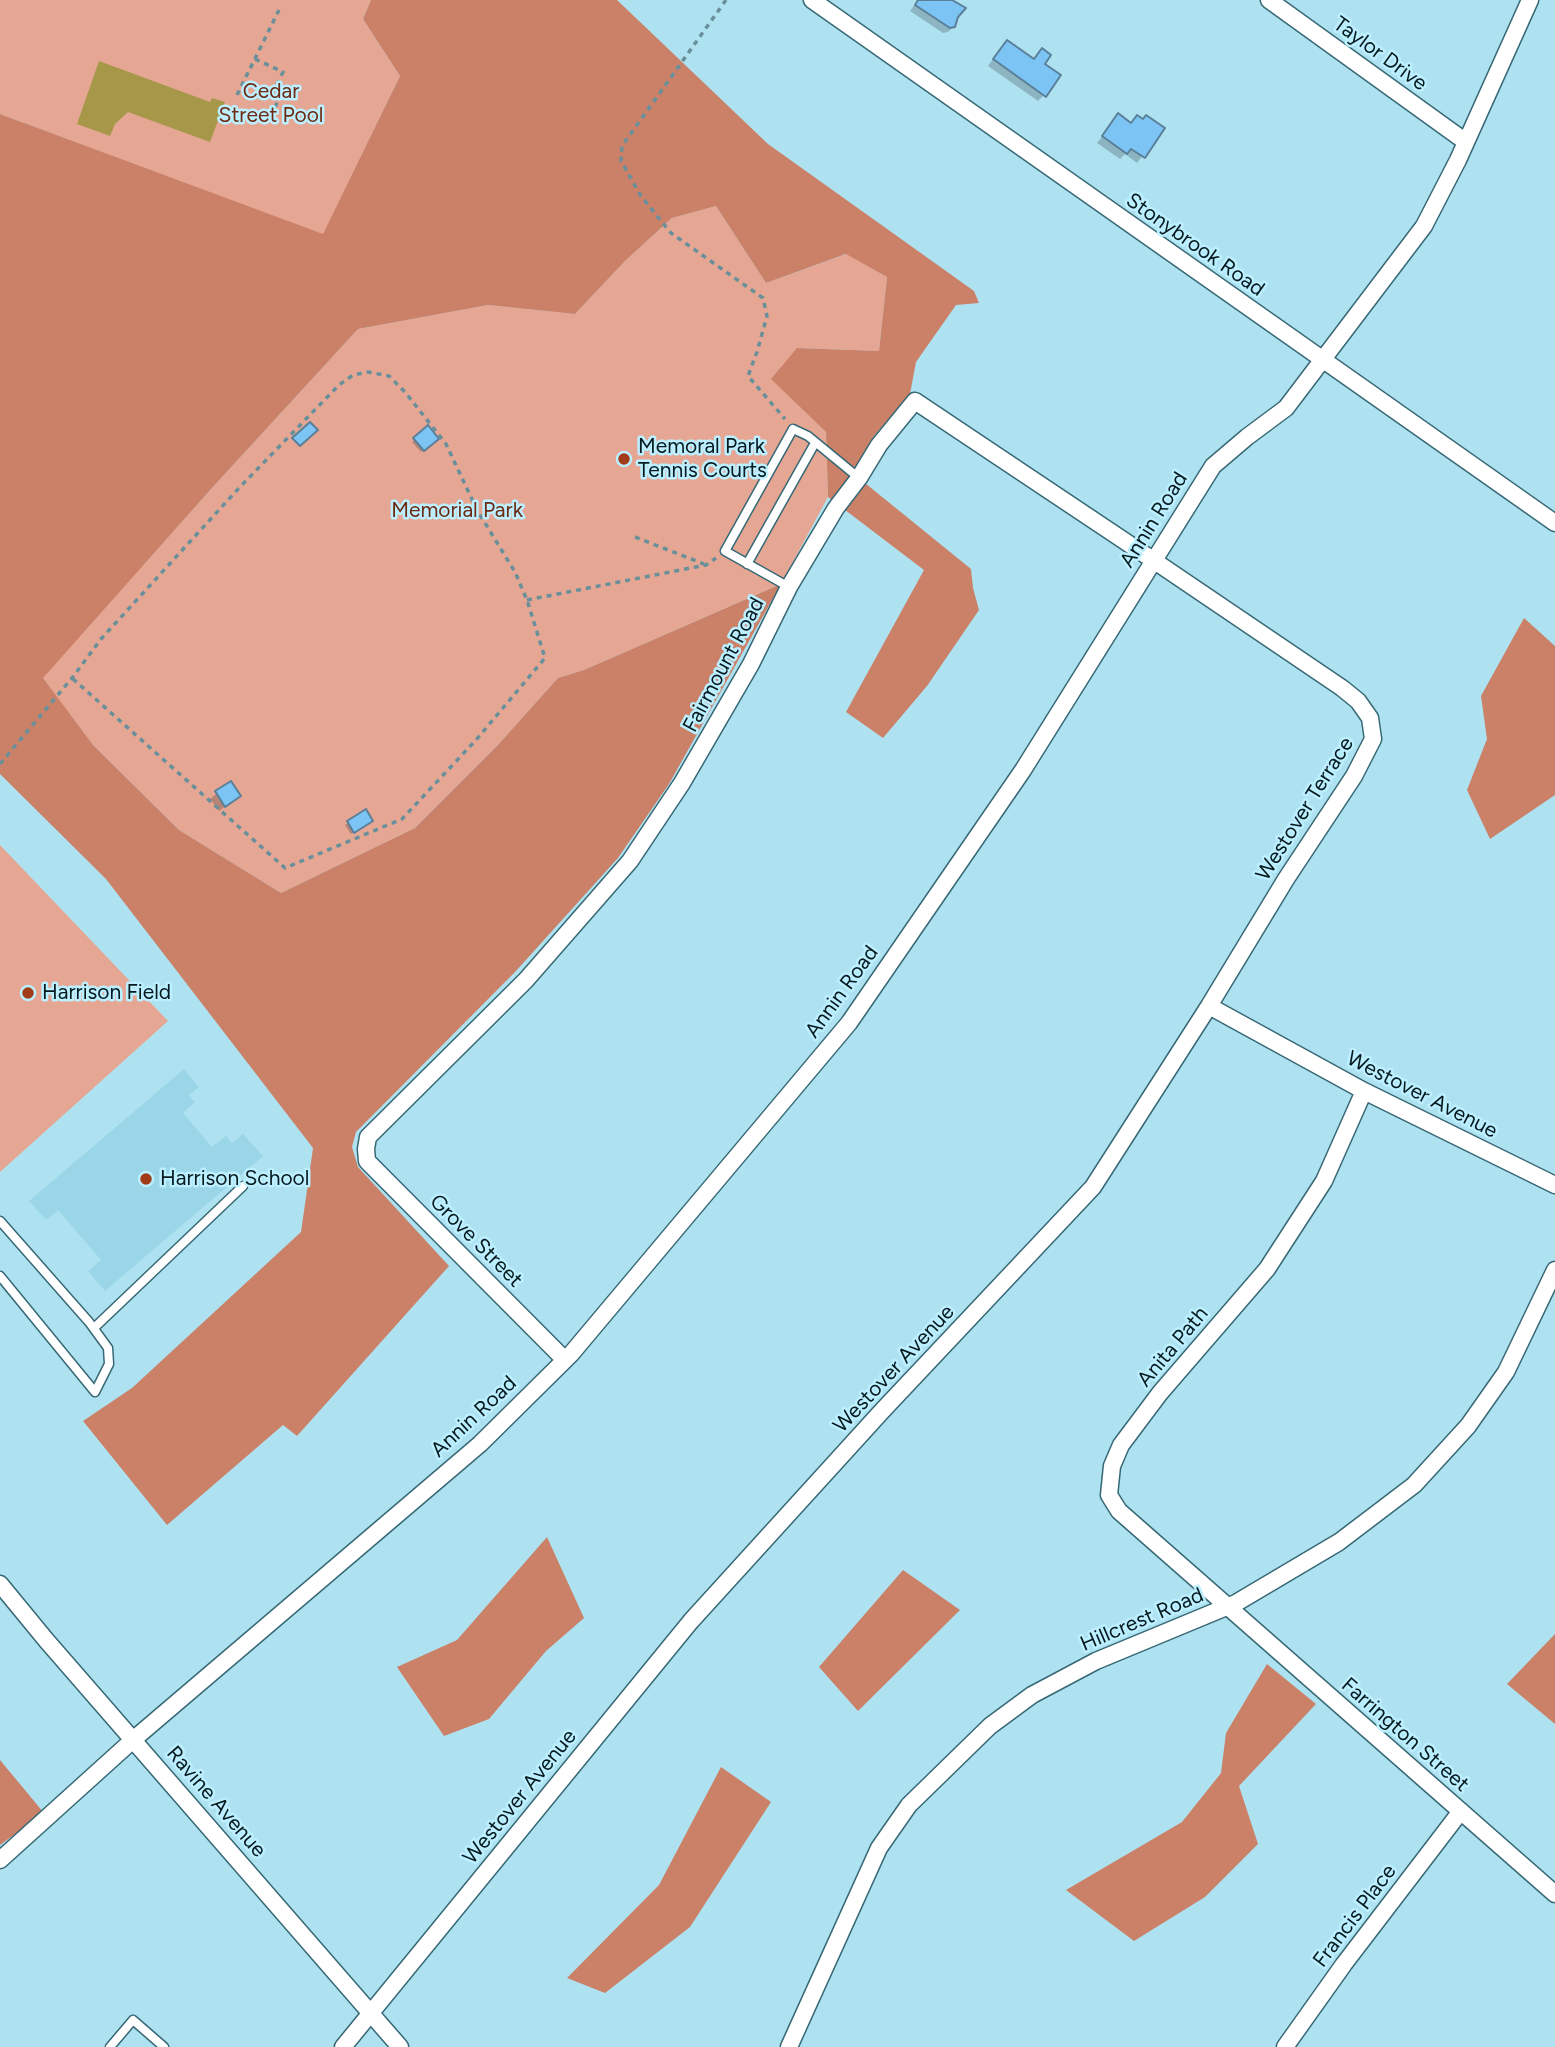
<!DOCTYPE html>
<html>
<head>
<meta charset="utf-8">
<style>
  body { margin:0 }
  canvas { display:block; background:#afe2f1 }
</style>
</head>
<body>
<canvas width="1555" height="2047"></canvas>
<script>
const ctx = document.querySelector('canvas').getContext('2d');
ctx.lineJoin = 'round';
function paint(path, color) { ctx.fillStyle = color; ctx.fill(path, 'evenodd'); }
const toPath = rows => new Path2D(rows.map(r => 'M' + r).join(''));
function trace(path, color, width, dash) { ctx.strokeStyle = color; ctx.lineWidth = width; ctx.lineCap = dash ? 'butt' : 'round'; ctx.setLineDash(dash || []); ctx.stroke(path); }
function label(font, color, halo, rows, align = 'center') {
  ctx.font = font + ' Figtree,sans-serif'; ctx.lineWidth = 5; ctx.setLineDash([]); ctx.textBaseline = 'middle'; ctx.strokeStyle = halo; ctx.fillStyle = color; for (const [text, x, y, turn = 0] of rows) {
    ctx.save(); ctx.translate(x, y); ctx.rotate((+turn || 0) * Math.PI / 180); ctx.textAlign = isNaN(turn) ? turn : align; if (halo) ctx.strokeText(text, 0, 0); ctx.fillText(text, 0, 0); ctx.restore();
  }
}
const built = toPath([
  [184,1069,199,1087,189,1095,195,1102,183,1113,212,1147,226,1136,232,1143,243,1134,263,1156,105,1291,88,1271,101,1260,58,1210,46,1220,29,1201]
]);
const green = toPath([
  [0,0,371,0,363,19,400,76,323,235,0,114],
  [716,206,766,283,847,254,887,277,879,351,798,348,772,379,826,432,828,497,781,584,584,670,558,678,497,746,415,828,281,893,179,830,93,745,42,678,211,489,358,329,488,305,575,314,625,261,672,218],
  [0,845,168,1021,0,1172]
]);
const forest = toPath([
  [371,0,617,0,768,144,974,291,979,303,956,305,916,362,910,394,874,436,860,479,971,569,973,588,979,610,927,686,883,738,846,712,924,570,828,497,826,432,771,379,797,348,879,351,887,277,846,254,766,283,716,206,672,218,625,261,575,314,488,305,358,329,211,489,43,678,93,745,179,830,281,893,415,828,497,746,558,678,584,670,781,584,669,784,618,858,516,971,356,1132,352,1147,358,1167,449,1266,297,1436,283,1425,167,1525,83,1421,132,1388,301,1232,313,1148,106,879,0,774,0,114,323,234,400,76,363,19],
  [1524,618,1555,646,1555,795,1490,839,1467,790,1487,739,1481,696],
  [547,1537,584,1618,546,1651,489,1719,444,1736,397,1667,457,1640],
  [903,1570,960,1610,858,1711,819,1667],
  [1555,1634,1555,1724,1507,1684],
  [1267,1664,1316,1704,1239,1786,1258,1844,1205,1897,1134,1941,1066,1890,1182,1822,1221,1773,1226,1733],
  [0,1760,44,1813,0,1845],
  [721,1767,771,1802,690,1927,605,1993,567,1978,659,1885]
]);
const water = toPath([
  [99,61,210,102,212,98,225,102,210,142,128,112,115,124,110,136,77,124]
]);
const shadow = toPath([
  [918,0,949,0,957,16,954,26,948,32,943,33,910,11],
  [1001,48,1033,61,1042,50,1044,95,1038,101,988,66],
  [1118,116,1130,124,1163,129,1137,163,1125,154,1120,159,1097,143],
  [428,428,437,438,421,452,412,442],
  [230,783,239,796,219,811,210,799],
  [366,812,368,823,351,834,345,825]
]);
const building = toPath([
  [918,0,952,0,966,8,958,17,955,27,950,28,915,5,918,0],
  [1007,40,1034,59,1042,48,1051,55,1045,64,1061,75,1046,97,993,59,1007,40],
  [1118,113,1131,123,1137,115,1143,119,1146,115,1165,128,1145,158,1131,149,1127,154,1102,136,1118,113],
  [310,422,318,430,300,446,292,438,310,422],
  [428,425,439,439,424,451,413,438,428,425],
  [231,781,241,796,225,807,215,791,231,781],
  [366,809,373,821,354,833,347,821,366,809]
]);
const path = toPath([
  [726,0,622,146,621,161,641,196,671,233,763,298,767,316,757,352,748,376,785,419],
  [255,59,283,72,271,96,279,100,270,115],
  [237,95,279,10],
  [635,537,704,564],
  [527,600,706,565,716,558],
  [0,764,72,678,101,639,239,488,339,385,353,375,368,372,389,376,405,392,446,444,477,510,515,572,527,600,545,658,476,740,402,819,285,868,72,678]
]);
const lane = toPath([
  [747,564,815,443],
  [789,587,725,551,793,429,808,436,859,478],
  [0,1221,89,1322,108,1348,109,1364,95,1392,0,1276],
  [94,1328,243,1186],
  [110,2047,133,2020,164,2047]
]);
const street = toPath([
  [812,0,1555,523],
  [1269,0,1466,142],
  [1209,1006,1364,1091,1555,1185],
  [1364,1091,1324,1181,1267,1269,1160,1393,1121,1445,1112,1466,1109,1495,1119,1511,1555,1894],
  [0,1584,46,1640,400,2047],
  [0,1860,134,1739,480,1444,571,1354,849,1023,1023,770,1213,466,1247,437,1286,408,1424,226,1458,160,1530,0],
  [343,2047,691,1621,882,1411,1093,1187,1209,1006,1286,879,1354,776,1373,739,1370,718,1358,701,1342,688,1153,560,915,401,879,445,859,478,836,508,789,587,751,664,682,783,630,861,526,980,368,1137,366,1149,367,1161,565,1360],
  [789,2047,879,1848,909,1805,990,1726,1032,1695,1096,1661,1236,1603,1339,1542,1414,1485,1468,1426,1506,1372,1555,1270],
  [1285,2047,1344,1964,1461,1811]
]);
const markers = [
  [624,459,7,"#a23b18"],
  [28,993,7,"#a23b18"],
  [146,1179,7,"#a23b18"]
];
const streetNames = [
  ["Taylor Drive",1380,54,36],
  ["Stonybrook Road",1195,245,35],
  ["Annin Road",1154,520,-58],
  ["Fairmount Road",724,665,-62],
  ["Westover Terrace",1305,809,-58],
  ["Annin Road",842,992,-54],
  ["Westover Avenue",1422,1095,27],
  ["Grove Street",476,1241,45],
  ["Anita Path",1173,1347,-50],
  ["Westover Avenue",894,1369,-47],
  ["Annin Road",474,1417,-43],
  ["Hillcrest Road",1142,1620,-23],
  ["Farrington Street",1405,1735,41],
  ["Westover Avenue",520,1797,-51],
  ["Ravine Avenue",216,1802,49],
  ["Francis Place",1355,1916,-53]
];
const parkNames = [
  ["Cedar",271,92],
  ["Street Pool",271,116],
  ["Memorial Park",457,511]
];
const poiNames = [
  ["Memoral Park",638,447],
  ["Tennis Courts",638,471],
  ["Harrison Field",42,993],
  ["Harrison School",160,1179]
];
paint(built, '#9ad6e8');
paint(green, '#e5a794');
paint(forest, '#cb8068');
paint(water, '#a69749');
paint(shadow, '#0003');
paint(building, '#7bc4f4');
trace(building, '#5a7f98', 2);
trace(lane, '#376875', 11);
trace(street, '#376875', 19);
trace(path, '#69909a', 3.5, [5, 5]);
trace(lane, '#fff', 8);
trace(street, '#fff', 16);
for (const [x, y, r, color] of markers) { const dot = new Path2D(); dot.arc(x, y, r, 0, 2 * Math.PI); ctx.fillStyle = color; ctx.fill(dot); trace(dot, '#bcefff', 2.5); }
label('21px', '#061a1f', '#bcefff', streetNames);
label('21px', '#6d2912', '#bcefff', parkNames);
label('21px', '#061a1f', '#bcefff', poiNames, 'left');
</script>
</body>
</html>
